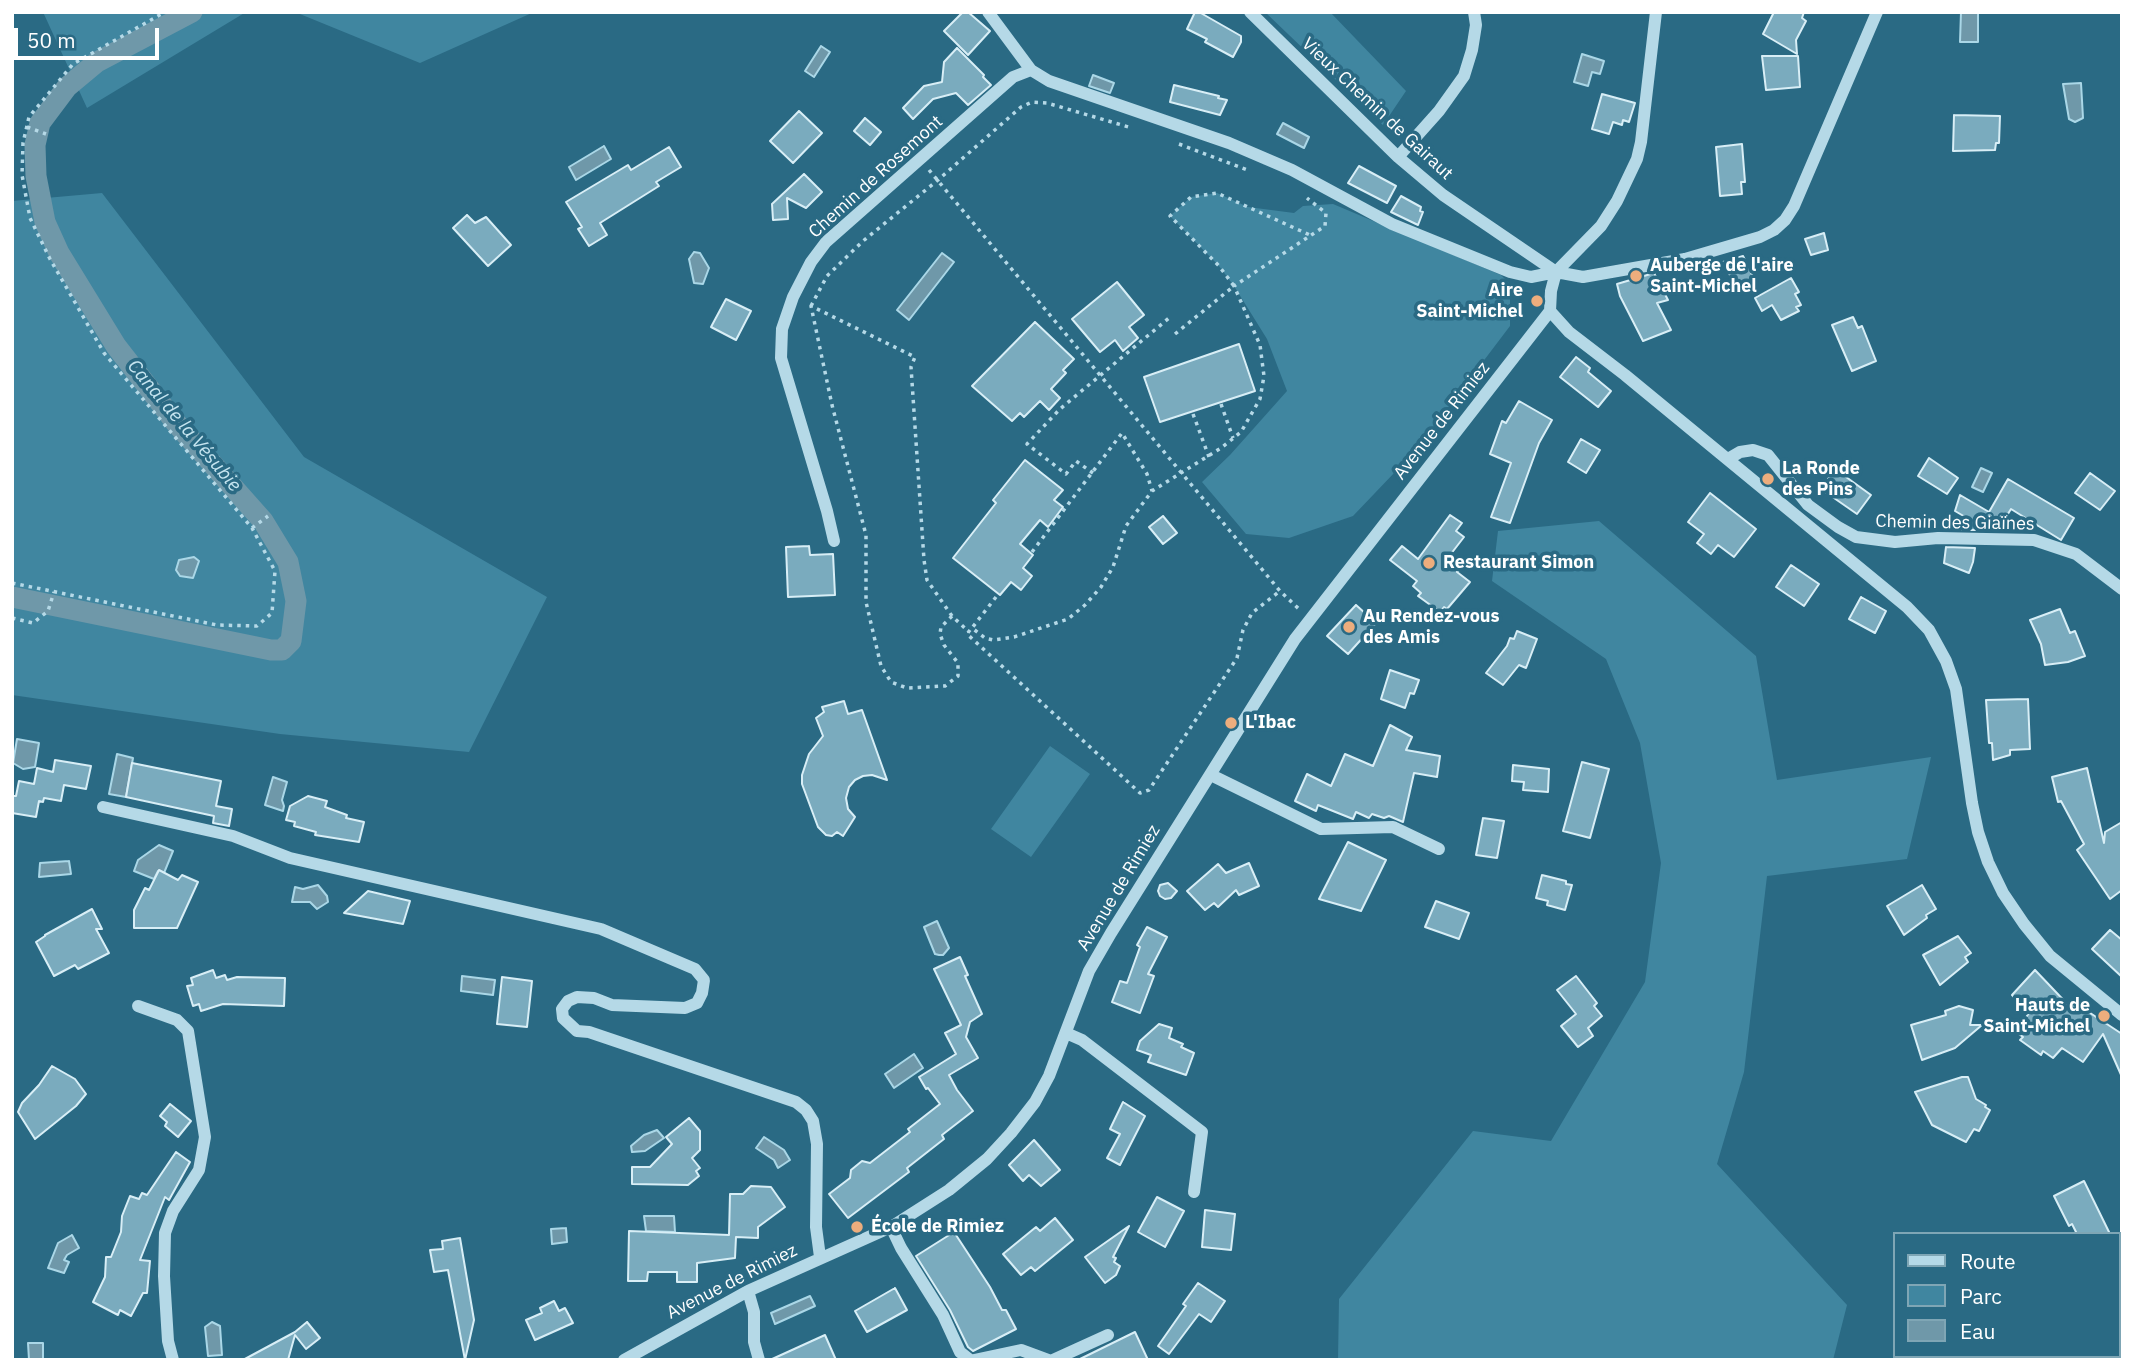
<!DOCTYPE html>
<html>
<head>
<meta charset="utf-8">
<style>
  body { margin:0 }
  #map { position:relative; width:2134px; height:1372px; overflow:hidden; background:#2a6a84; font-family:"IBM Plex Sans",sans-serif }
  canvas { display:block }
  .frame { position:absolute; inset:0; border:14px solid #fff; pointer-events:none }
  .legend { position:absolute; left:1893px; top:1232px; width:228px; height:126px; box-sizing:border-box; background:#2a6a84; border:2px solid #7fa6b5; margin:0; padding:9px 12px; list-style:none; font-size:21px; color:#fff }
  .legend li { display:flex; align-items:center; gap:14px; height:35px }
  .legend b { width:35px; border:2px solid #7fa6b5 }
  .scale { position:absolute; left:14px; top:28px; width:145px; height:32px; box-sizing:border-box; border:4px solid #fff; border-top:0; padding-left:9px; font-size:21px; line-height:24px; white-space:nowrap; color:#fff; -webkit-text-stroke:5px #2a6a84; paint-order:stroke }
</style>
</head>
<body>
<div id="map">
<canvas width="2134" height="1372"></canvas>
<div class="frame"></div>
<ul class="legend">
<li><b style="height:9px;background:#b5d9e7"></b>Route</li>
<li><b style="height:19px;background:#4086a0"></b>Parc</li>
<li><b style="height:19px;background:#6f98a9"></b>Eau</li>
</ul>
<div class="scale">50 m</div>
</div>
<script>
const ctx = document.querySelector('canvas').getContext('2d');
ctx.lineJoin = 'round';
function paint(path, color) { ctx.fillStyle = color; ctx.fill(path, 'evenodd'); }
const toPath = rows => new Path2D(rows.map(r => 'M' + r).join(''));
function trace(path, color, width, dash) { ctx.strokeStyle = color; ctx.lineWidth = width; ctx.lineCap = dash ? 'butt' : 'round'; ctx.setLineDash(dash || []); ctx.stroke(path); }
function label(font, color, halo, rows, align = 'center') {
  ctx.font = font + ' "IBM Plex Sans",sans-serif'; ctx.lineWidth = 7; ctx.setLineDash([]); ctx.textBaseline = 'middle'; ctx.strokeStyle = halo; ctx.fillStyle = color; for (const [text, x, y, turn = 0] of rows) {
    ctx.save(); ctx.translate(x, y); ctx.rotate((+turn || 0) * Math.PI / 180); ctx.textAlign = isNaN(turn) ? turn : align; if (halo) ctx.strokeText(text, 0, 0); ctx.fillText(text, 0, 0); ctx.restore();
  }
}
const green = toPath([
  [43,12,246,12,87,108],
  [295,12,534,12,420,63],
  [1265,12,1330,12,1406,91,1383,125],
  [102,193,304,457,547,597,469,752,280,734,12,695,12,201],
  [1217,193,1248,207,1294,213,1303,206,1333,204,1501,275,1510,284,1510,326,1416,450,1353,516,1289,538,1246,534,1202,482,1230,455,1287,391,1267,339,1234,286,1219,266,1170,216,1191,197],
  [1599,521,1756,656,1777,780,1931,757,1907,859,1767,876,1744,1072,1717,1164,1847,1305,1833,1360,1338,1360,1339,1299,1473,1131,1551,1141,1645,982,1661,863,1640,743,1606,659,1492,581,1498,531],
  [1050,746,1090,774,1031,857,991,829]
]);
const water = toPath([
  [1961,12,1978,12,1978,42,1960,42,1961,12],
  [821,46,830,52,814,77,805,71,821,46],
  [1582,54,1604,61,1600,74,1592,72,1588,86,1574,82,1582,54],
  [1093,75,1114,83,1110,93,1089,86,1093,75],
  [2081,83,2083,118,2075,122,2069,119,2063,84,2081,83],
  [1283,123,1309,137,1304,148,1277,134,1283,123],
  [604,146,611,159,576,180,569,167,604,146],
  [694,252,700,253,709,268,703,284,694,283,689,259,694,252],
  [942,253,954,262,909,320,897,310,942,253],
  [1981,468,1992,473,1983,492,1972,487,1981,468],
  [194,557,199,561,193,578,180,576,176,570,179,560,194,557],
  [17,739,39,743,35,767,23,769,13,763,17,739],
  [117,754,133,758,126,797,109,794,117,754],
  [273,777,287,782,282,800,284,806,283,811,265,805,273,777],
  [159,845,173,851,164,873,158,871,154,879,134,871,138,860,159,845],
  [69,861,71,874,39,877,40,863,69,861],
  [318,885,327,896,328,902,317,909,310,902,292,902,295,887,303,889,318,885],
  [937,921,949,948,943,955,939,955,935,954,924,927,937,921],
  [462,976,495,980,493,995,461,991,462,976],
  [914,1054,923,1068,894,1088,885,1074,914,1054],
  [657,1130,664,1138,645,1151,632,1152,631,1146,644,1135,657,1130],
  [764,1137,784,1150,790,1160,778,1168,774,1160,756,1148,764,1137],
  [644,1216,674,1216,675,1232,646,1231,644,1216],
  [566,1228,567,1242,552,1244,551,1229,566,1228],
  [72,1235,79,1248,67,1255,64,1260,69,1262,64,1273,48,1268,58,1243,72,1235],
  [810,1296,815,1306,775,1324,771,1313,810,1296],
  [212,1322,220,1326,222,1355,208,1356,205,1327,212,1322],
  [28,1343,43,1343,43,1360,29,1360,28,1343]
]);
const canal = toPath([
  [12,597,271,650,282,650,291,641,296,601,288,562,263,521,176,423,116,346,59,253,45,222,36,176,35,145,40,123,67,87,97,62,192,12]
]);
const building = toPath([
  [963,12,968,12,990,31,968,55,944,31,963,12],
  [1195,12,1199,12,1241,36,1241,42,1233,57,1205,42,1207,39,1187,29,1195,12],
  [1774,12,1804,12,1802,18,1806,21,1796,40,1797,54,1763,34,1774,12],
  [957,48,984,75,983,77,991,85,968,105,956,93,933,99,913,119,903,108,924,86,942,82,944,62,957,48],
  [1762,56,1798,56,1800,87,1766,90,1762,56],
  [1174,85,1219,96,1218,98,1227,100,1220,115,1170,102,1174,85],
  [1602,94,1635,103,1629,122,1623,120,1622,125,1613,122,1609,134,1592,129,1602,94],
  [799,111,822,133,793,163,770,141,799,111],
  [1954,115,2000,116,1999,143,1996,143,1995,150,1953,151,1954,115],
  [865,118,881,132,870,145,854,131,865,118],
  [1742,144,1745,182,1741,182,1742,194,1720,196,1716,147,1742,144],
  [669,147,681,167,656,182,659,186,600,223,607,235,589,246,578,229,582,227,566,202,628,165,631,170,669,147],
  [1359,166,1396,186,1387,203,1348,183,1359,166],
  [804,174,822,192,806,208,787,198,788,219,773,220,772,204,804,174],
  [1401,196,1421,207,1420,211,1423,212,1418,225,1391,212,1401,196],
  [467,215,475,223,486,217,511,245,488,266,453,228,467,215],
  [1824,233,1828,250,1811,255,1805,239,1824,233],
  [1743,256,1757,285,1740,294,1723,262,1743,256],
  [1654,273,1668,300,1657,303,1671,330,1643,341,1620,296,1617,284,1654,273],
  [1791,278,1799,292,1795,294,1801,305,1796,307,1799,311,1781,320,1772,305,1762,311,1755,298,1791,278],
  [1117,282,1144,315,1129,327,1138,338,1123,351,1115,340,1100,352,1072,319,1117,282],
  [726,299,751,311,736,340,711,327,726,299],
  [1853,317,1858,328,1862,326,1876,361,1852,371,1832,325,1853,317],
  [1035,322,1074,359,1063,370,1066,373,1051,389,1060,398,1049,410,1040,401,1024,417,1020,413,1012,421,972,386,1035,322],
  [1239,344,1255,391,1160,422,1144,377,1239,344],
  [1576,357,1590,368,1588,372,1611,391,1598,407,1560,377,1576,357],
  [1519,401,1552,420,1539,443,1510,523,1491,517,1511,463,1490,454,1502,421,1506,423,1519,401],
  [1581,439,1600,450,1586,473,1568,462,1581,439],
  [1929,458,1958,478,1947,494,1918,476,1929,458],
  [1025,460,1063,490,1054,500,1063,507,1048,527,1040,520,1020,544,1033,555,1023,568,1032,576,1021,590,1011,582,1000,595,953,558,996,503,993,500,1025,460],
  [1835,469,1871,495,1857,514,1821,489,1835,469],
  [2090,473,2115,491,2100,510,2075,493,2090,473],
  [2008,479,2074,518,2061,540,2011,509,1998,530,1960,530,1967,518,1955,511,1960,495,1989,512,2008,479],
  [1710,493,1756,529,1734,557,1718,545,1711,554,1697,543,1704,534,1688,522,1710,493],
  [1450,515,1462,523,1456,531,1464,537,1447,559,1460,569,1457,572,1470,582,1447,609,1444,607,1440,612,1418,596,1421,593,1413,586,1417,581,1390,560,1402,546,1418,559,1450,515],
  [1163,516,1177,533,1163,544,1149,527,1163,516],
  [809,546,810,555,833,554,835,595,788,597,786,547,809,546],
  [1946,547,1975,548,1973,562,1969,573,1944,563,1946,547],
  [1791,565,1819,584,1804,606,1776,587,1791,565],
  [1861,597,1886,611,1875,633,1849,619,1861,597],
  [1356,605,1376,623,1348,654,1327,636,1356,605],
  [2060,609,2070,633,2075,631,2085,656,2068,662,2045,665,2041,644,2030,620,2060,609],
  [1517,631,1537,639,1526,668,1519,665,1503,685,1486,673,1507,646,1510,638,1514,639,1517,631],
  [1390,670,1419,680,1414,694,1410,693,1405,708,1381,699,1390,670],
  [2028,699,2030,749,2010,750,2010,755,1993,760,1992,743,1989,743,1986,700,2028,699],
  [844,701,848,714,862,710,887,780,872,775,863,776,855,780,849,787,846,798,848,809,855,817,843,836,837,832,832,836,826,835,818,827,802,784,802,775,809,754,823,736,816,718,824,712,822,707,844,701],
  [1390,725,1412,737,1406,750,1440,756,1437,777,1414,773,1403,822,1389,816,1384,818,1372,814,1369,818,1356,812,1353,819,1318,805,1316,811,1295,801,1307,774,1331,786,1345,754,1373,766,1390,725],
  [55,760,91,766,86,789,64,785,61,801,44,798,43,802,39,801,36,817,12,813,12,796,16,796,19,781,34,784,37,768,53,772,55,760],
  [1582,762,1609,769,1590,838,1563,831,1582,762],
  [132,763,221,781,216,806,232,809,229,826,213,823,214,816,126,797,132,763],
  [1513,765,1549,769,1548,792,1523,790,1524,782,1512,781,1513,765],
  [2087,768,2104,843,2105,832,2122,822,2122,890,2110,899,2077,850,2084,844,2061,801,2058,802,2052,777,2087,768],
  [308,796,327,801,325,807,347,815,346,818,364,822,359,842,315,835,316,832,294,826,295,822,286,820,290,806,308,796],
  [1483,818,1504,821,1497,858,1476,855,1483,818],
  [1348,842,1386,860,1361,911,1319,899,1348,842],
  [1249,863,1259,886,1239,895,1236,890,1218,907,1214,903,1205,910,1187,891,1218,864,1226,873,1249,863],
  [159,870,178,880,182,875,198,882,177,928,134,928,134,910,145,888,149,890,159,870],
  [1542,875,1566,881,1566,884,1572,885,1565,910,1547,905,1548,901,1536,898,1542,875],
  [1168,883,1177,891,1171,898,1165,899,1160,896,1158,891,1160,885,1168,883],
  [1922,885,1936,909,1926,915,1927,918,1904,935,1887,906,1922,885],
  [368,891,410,901,403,924,344,913,368,891],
  [1436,901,1469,913,1459,939,1425,927,1436,901],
  [92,909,102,929,96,929,109,953,78,969,75,965,54,976,36,942,45,936,45,935,92,909],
  [1147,927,1167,937,1148,974,1154,976,1140,1013,1112,1002,1120,981,1127,983,1140,947,1137,945,1147,927],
  [2110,930,2122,940,2122,977,2092,949,2110,930],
  [1958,936,1971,953,1965,957,1968,962,1940,985,1923,955,1958,936],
  [960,957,968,975,965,976,982,1014,970,1022,966,1037,978,1058,949,1075,957,1090,973,1111,942,1135,944,1139,907,1168,909,1172,848,1218,829,1194,850,1178,851,1170,862,1161,870,1163,910,1132,908,1129,940,1104,928,1088,926,1089,919,1077,956,1054,945,1033,961,1025,934,969,960,957],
  [213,970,216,978,225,975,227,980,237,977,285,978,284,1006,223,1004,201,1011,199,1004,193,1006,187,986,193,985,191,978,213,970],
  [2035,970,2072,1009,2075,1003,2122,1034,2122,1077,2103,1034,2083,1062,2062,1048,2053,1058,2043,1051,2041,1055,2020,1040,2023,1037,2016,1032,2029,1013,2012,995,2035,970],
  [1576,976,1597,1003,1594,1006,1602,1016,1588,1028,1593,1036,1578,1047,1561,1026,1576,1014,1557,990,1576,976],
  [502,977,532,981,527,1027,497,1024,502,977],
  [1959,1006,1973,1010,1970,1025,1982,1025,1955,1048,1922,1060,1911,1025,1946,1015,1945,1011,1959,1006],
  [1159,1024,1172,1028,1169,1038,1183,1044,1181,1047,1194,1053,1186,1075,1148,1062,1151,1055,1137,1050,1140,1041,1159,1024],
  [52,1066,75,1079,86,1094,76,1106,35,1139,18,1112,22,1103,39,1085,52,1066],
  [1962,1077,1968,1077,1976,1099,1986,1105,1985,1107,1990,1110,1979,1131,1974,1129,1966,1142,1932,1125,1915,1092,1962,1077],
  [1123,1102,1145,1116,1120,1165,1107,1158,1120,1134,1110,1129,1123,1102],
  [170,1104,191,1121,178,1137,165,1126,167,1122,160,1116,170,1104],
  [689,1118,700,1131,700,1150,692,1158,700,1168,696,1171,699,1176,688,1185,632,1184,632,1167,650,1167,672,1144,666,1137,689,1118],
  [1034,1140,1060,1170,1041,1186,1029,1175,1023,1181,1009,1165,1034,1140],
  [176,1152,190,1162,169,1200,165,1197,140,1260,150,1261,147,1293,143,1293,131,1316,120,1310,118,1315,93,1302,105,1277,106,1257,111,1257,121,1232,122,1216,130,1196,139,1199,142,1193,147,1195,176,1152],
  [2084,1181,2110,1234,2077,1234,2072,1224,2069,1226,2054,1196,2084,1181],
  [751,1186,771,1187,785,1207,758,1227,758,1238,736,1237,735,1258,697,1263,697,1282,677,1282,677,1272,648,1272,647,1281,628,1281,629,1231,729,1235,730,1194,743,1194,751,1186],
  [1157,1197,1184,1211,1165,1247,1138,1232,1157,1197],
  [1205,1210,1235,1214,1231,1250,1202,1247,1205,1210],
  [1055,1218,1073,1240,1035,1271,1031,1267,1021,1275,1003,1254,1036,1227,1040,1231,1055,1218],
  [1129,1226,1113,1257,1116,1258,1114,1262,1120,1266,1116,1275,1105,1283,1085,1257,1129,1226],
  [954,1232,990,1287,1002,1310,1006,1310,1016,1329,973,1351,968,1347,950,1310,916,1256,954,1232],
  [460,1238,474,1320,465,1360,448,1270,434,1272,430,1250,443,1249,442,1241,460,1238],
  [1198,1283,1225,1301,1211,1322,1199,1314,1169,1354,1158,1346,1186,1306,1183,1304,1198,1283],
  [895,1288,907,1310,867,1332,855,1311,895,1288],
  [554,1301,559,1311,565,1308,573,1323,535,1340,526,1320,542,1313,540,1308,554,1301],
  [307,1322,320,1338,306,1349,295,1335,288,1360,243,1360,295,1332,307,1322],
  [1135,1332,1148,1360,1078,1360,1135,1332],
  [825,1335,836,1360,770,1360,825,1335]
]);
const path = toPath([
  [27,127,46,134],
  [1179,144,1250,171],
  [929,170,1280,591,1300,610],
  [811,306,827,276,863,241,938,180,1021,107,1032,102,1047,103,1132,128],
  [1175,334,1234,286,1219,266,1170,216,1191,197,1217,193,1310,235],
  [1221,404,1233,438],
  [1193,414,1209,457],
  [1093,473,1076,461,1066,474,1027,444,1060,409,1169,318],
  [252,528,268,516],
  [1032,552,1122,433,1147,474,1152,491],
  [12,583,217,625,257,626,272,613,275,571,252,528,104,353,50,259,30,218,22,175,23,143,29,117,73,64,165,12],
  [996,597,972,628,985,638,993,640,1014,637,1068,619,1085,605,1101,587,1113,567,1126,526,1152,491,1221,448,1241,432,1260,399,1264,376,1260,345,1234,286,1325,226,1326,213,1307,198],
  [952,616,927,580,924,560,911,367,915,357,811,306,832,405,866,535,866,602,881,666,891,682,907,688,945,686,958,676,958,663,944,645,940,634,941,627,952,616,969,632],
  [12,618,33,623,48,611,54,592],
  [970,630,967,634,1140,793,1149,790,1237,658,1243,630,1252,613,1280,591]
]);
const minor = toPath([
  [988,12,1031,70,1049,81,1229,143,1292,170,1392,224,1510,272,1531,277,1556,272,1583,277,1685,259,1760,237,1774,230,1785,220,1794,206,1877,12],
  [1250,12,1398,157,1443,195,1556,272],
  [1656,12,1641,142,1637,159,1617,201,1601,226,1556,272,1551,291,1550,311,1569,332,1625,375,1907,607,1929,630,1946,661,1956,689,1972,803,1978,832,1988,862,2003,893,2024,924,2050,956,2122,1015],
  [1398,157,1439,111,1464,76,1472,50,1476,25,1474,12],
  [1728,459,1740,452,1753,450,1768,455,1808,505,1838,527,1856,537,1895,542,1938,538,2034,540,2076,554,2122,589],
  [834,541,827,511,781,358,782,329,793,297,811,262,826,242,1013,77,1031,70],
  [1211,775,1321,829,1393,827,1439,849],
  [103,807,233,836,290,858,601,929,695,969,704,980,702,993,697,1003,685,1008,612,1005,594,998,577,997,568,1001,562,1009,563,1018,577,1031,589,1032,796,1102,806,1110,813,1121,817,1144,816,1227,820,1257],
  [138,1006,177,1020,188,1031,205,1137,199,1170,173,1211,165,1233,164,1276,168,1341,173,1360],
  [1066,1033,1082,1040,1202,1132,1194,1192],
  [891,1227,901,1248,943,1315,960,1352,970,1360],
  [748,1291,754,1312,754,1342,759,1360],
  [624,1360,748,1291,891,1227,949,1190,987,1159,1011,1133,1035,1102,1049,1076,1089,971,1111,933,1295,639,1550,311],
  [974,1360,1021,1350,1048,1360],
  [1053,1360,1108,1335]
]);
const markers = [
  [1636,276,7,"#edad7d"],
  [1537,301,7,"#edad7d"],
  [1768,479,7,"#edad7d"],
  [1429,563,7,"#edad7d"],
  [1349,627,7,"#edad7d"],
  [1231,723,7,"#edad7d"],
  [2104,1016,7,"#edad7d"],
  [857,1227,7,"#edad7d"]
];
const streetNames = [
  ["Vieux Chemin de Gairaut",1377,109,43],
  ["Chemin de Rosemont",876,177,-42],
  ["Avenue de Rimiez",1442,421,-52],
  ["Chemin des Giaïnes",1955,523,1],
  ["Avenue de Rimiez",1119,888,-59],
  ["Avenue de Rimiez",732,1282,-27]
];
const poiNames = [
  ["Auberge de l'aire",1650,266],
  ["Saint-Michel",1650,287],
  ["Aire",1523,291,"right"],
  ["Saint-Michel",1523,312,"right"],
  ["La Ronde",1782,469],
  ["des Pins",1782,490],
  ["Restaurant Simon",1443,563],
  ["Au Rendez-vous",1363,617],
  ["des Amis",1363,638],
  ["L'Ibac",1245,723],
  ["Hauts de",2090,1006,"right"],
  ["Saint-Michel",2090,1027,"right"],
  ["École de Rimiez",871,1227]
];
const waterNames = [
  ["Canal de la Vésubie",184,426,50]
];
paint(green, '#4086a0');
paint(water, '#6f98a9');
trace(water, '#aad7e7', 2);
trace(canal, '#6f98a9', 21);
paint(building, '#7aabbe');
trace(building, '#d8eef6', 2);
trace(path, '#b5d9e7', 3.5, [3.5, 5]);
trace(minor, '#b5d9e7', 12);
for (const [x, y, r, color] of markers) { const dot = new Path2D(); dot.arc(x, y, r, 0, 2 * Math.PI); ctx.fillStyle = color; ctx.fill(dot); trace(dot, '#2a6a84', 2.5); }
label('18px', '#fff', '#2a6a84', streetNames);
label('bold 18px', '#fff', '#2a6a84', poiNames, 'left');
label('italic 19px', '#c6e5f0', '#2a6a84', waterNames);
</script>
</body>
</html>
